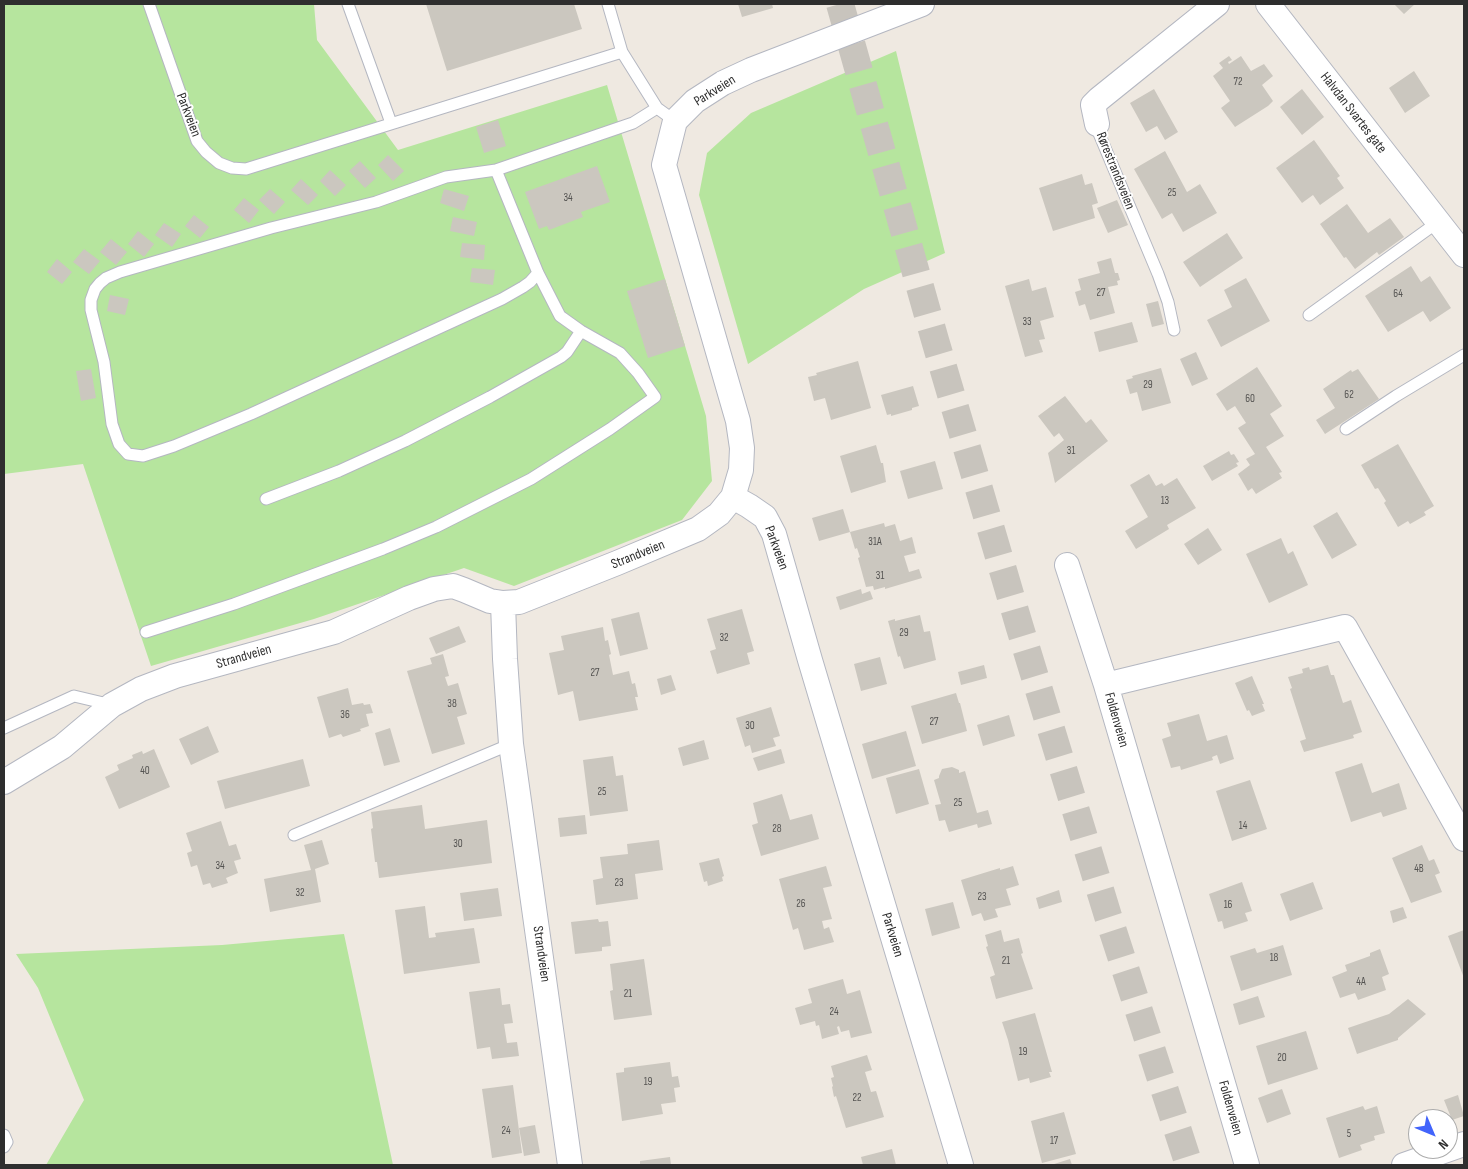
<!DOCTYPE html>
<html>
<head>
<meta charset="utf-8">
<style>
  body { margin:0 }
  #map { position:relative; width:1468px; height:1169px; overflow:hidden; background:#efe9e1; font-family:"Sofia Sans Condensed",sans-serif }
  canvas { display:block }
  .frame { position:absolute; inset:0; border:5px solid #2e2e2e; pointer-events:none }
  .north { position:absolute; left:1408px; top:1109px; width:50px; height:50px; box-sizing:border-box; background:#fff; border:1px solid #ababab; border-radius:50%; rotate:135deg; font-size:14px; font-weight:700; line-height:20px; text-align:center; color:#2e2e2e }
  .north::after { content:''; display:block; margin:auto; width:18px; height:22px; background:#4264fb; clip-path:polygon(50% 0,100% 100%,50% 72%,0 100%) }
</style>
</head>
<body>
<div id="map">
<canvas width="1468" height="1169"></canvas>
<div class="frame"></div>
<div class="north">N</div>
</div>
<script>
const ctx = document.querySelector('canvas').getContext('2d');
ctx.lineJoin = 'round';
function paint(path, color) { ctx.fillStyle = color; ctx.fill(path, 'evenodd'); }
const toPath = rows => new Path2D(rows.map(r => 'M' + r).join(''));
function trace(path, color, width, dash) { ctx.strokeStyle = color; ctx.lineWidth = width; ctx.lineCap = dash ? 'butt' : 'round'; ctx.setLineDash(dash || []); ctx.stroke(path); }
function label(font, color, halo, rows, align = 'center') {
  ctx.font = font + ' "Sofia Sans Condensed",sans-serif'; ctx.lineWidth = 4; ctx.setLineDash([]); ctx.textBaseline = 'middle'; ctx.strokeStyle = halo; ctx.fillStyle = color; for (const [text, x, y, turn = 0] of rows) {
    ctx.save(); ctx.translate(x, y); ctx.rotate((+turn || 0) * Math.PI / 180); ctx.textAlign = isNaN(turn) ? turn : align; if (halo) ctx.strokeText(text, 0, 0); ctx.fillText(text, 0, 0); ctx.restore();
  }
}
const green = toPath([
  [4,4,314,4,317,40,398,150,607,85,706,416,712,481,682,520,514,586,464,568,314,619,151,666,83,464,4,474],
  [896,51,945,253,864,289,748,364,699,195,707,153,751,113],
  [344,934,393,1165,46,1165,84,1100,38,988,16,954,222,945]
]);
const building = toPath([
  [426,4,574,4,582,29,447,71],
  [738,4,772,4,773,8,742,17],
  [1394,4,1415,4,1404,14],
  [1229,56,1232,60,1228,62,1229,64,1241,56,1251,71,1264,64,1273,76,1262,85,1273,101,1268,106,1235,127,1221,108,1230,101,1213,76,1223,68,1219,63],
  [1414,71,1430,96,1405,113,1389,88],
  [1154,89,1178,132,1165,140,1157,126,1146,132,1130,103],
  [1302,89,1324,117,1302,135,1280,107],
  [498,120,506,146,484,153,476,127],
  [1314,140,1340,176,1337,178,1344,188,1320,205,1313,195,1302,203,1276,168],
  [1165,151,1187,192,1200,184,1217,213,1183,232,1172,213,1162,219,1134,169],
  [388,155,404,171,393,181,378,165],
  [360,161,376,178,365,188,349,171],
  [597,166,610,202,581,212,583,217,549,230,547,226,539,229,525,192],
  [330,170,346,185,335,196,320,181],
  [1082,174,1085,185,1092,183,1098,203,1092,205,1095,218,1053,231,1039,188],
  [301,179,318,195,308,205,291,190],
  [270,189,285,202,274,214,259,200],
  [444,189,469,196,464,211,440,203],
  [244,198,259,210,249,223,234,210],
  [1117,200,1128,225,1108,233,1097,208],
  [1347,204,1368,233,1390,218,1404,237,1379,255,1377,252,1355,269,1346,257,1344,258,1320,224],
  [194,215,209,227,200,238,185,226],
  [453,217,477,222,474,236,450,231],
  [164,223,181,234,172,247,155,235],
  [138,231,154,244,144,257,128,244],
  [1227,233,1243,258,1200,287,1183,262],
  [111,239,127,252,116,265,100,252],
  [462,243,485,245,484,260,460,257],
  [84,249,100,261,89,274,73,262],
  [1111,258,1115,273,1118,273,1120,280,1117,281,1118,285,1108,287,1115,313,1090,320,1085,304,1079,306,1075,292,1081,290,1078,279,1100,273,1097,262],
  [57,259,72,272,62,284,47,272],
  [1411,266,1421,282,1430,276,1451,308,1430,322,1423,311,1388,332,1365,296],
  [472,268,495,270,493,285,470,282],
  [1246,278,1270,321,1221,347,1207,320,1232,307,1224,290],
  [665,279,685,346,648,358,627,291],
  [1029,279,1032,291,1046,287,1054,317,1040,321,1045,339,1039,340,1043,352,1025,357,1005,286],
  [110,295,129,299,125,315,107,311],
  [1158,301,1164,324,1152,327,1146,304],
  [1132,322,1138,342,1099,352,1094,332],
  [1196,352,1208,379,1192,386,1180,359],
  [858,361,871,408,831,420,825,398,814,401,808,377,817,375,816,373],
  [1257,367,1282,406,1270,414,1284,436,1266,447,1282,472,1279,473,1282,478,1256,494,1252,488,1248,491,1238,474,1250,465,1246,459,1255,454,1238,428,1246,423,1235,406,1227,411,1216,394],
  [1161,368,1171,403,1142,411,1137,392,1130,394,1126,380,1133,378,1132,376],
  [91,369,96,398,81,401,76,371],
  [1358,369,1379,399,1325,434,1316,420,1335,408,1323,389,1351,370,1352,372],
  [913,386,919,406,912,408,912,410,891,416,891,414,887,415,881,395],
  [1065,396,1086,423,1091,419,1108,441,1055,483,1048,453,1064,440,1059,433,1054,437,1038,416],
  [1398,444,1434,506,1424,512,1426,515,1410,524,1408,521,1398,527,1384,503,1386,501,1378,488,1375,489,1361,465],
  [876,445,881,463,883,463,886,482,851,493,840,456],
  [1229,451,1231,455,1234,454,1239,462,1236,463,1238,466,1212,481,1203,466],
  [935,461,943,489,908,499,900,471],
  [1149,474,1156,486,1162,483,1164,486,1177,478,1196,508,1167,525,1169,529,1136,549,1125,531,1148,517,1130,485],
  [843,509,850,532,819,541,812,518],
  [1337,512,1357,545,1332,559,1313,526],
  [884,523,885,527,895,524,900,541,912,537,916,553,904,556,909,572,919,569,922,578,885,589,885,587,874,590,873,586,866,587,858,558,860,557,857,548,855,549,850,532],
  [1208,528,1222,550,1198,565,1184,544],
  [1281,538,1288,554,1293,551,1308,585,1269,603,1246,554],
  [861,589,862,594,870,591,873,599,840,610,836,597],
  [742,609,754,651,747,653,750,664,717,674,710,651,716,649,707,619],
  [639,612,648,649,620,656,611,619],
  [920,615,924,632,930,631,936,660,904,669,900,656,898,657,888,621,895,619,895,621],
  [459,626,466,642,436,654,429,638],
  [603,627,605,641,608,640,611,654,609,655,613,675,629,671,632,684,635,683,638,697,635,697,638,710,579,721,573,691,558,695,549,653,564,650,561,636],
  [443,654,449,676,445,677,448,686,458,683,467,714,457,717,465,744,432,754,407,671,432,664,430,658],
  [880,657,887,684,861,691,854,664],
  [984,665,987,678,961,685,958,672],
  [1328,665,1331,675,1334,675,1343,703,1351,700,1362,732,1353,735,1354,738,1304,752,1300,741,1306,739,1290,689,1292,688,1288,677,1303,673,1302,669,1309,667,1310,670],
  [671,675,676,690,661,695,657,679],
  [1252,676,1264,704,1262,704,1265,711,1252,716,1249,710,1247,711,1235,683],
  [348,688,352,705,363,703,364,705,370,704,373,713,366,714,369,726,360,729,361,731,343,737,341,734,329,738,317,697],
  [956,693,959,703,960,703,967,731,922,744,911,706],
  [771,707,780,736,773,738,776,746,752,753,750,745,745,747,736,718],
  [1199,714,1207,741,1227,735,1234,759,1220,764,1217,755,1212,757,1213,760,1181,770,1180,766,1171,768,1162,739,1171,736,1167,723],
  [1009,715,1015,736,983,746,977,725],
  [208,726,219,752,191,765,179,739],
  [390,728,400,762,384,766,375,733],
  [906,731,916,766,872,779,862,744],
  [704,740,709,759,683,766,678,748],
  [154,749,170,787,119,809,105,777,119,770,117,765,133,758,132,755,142,751,143,754],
  [781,749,785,763,758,771,753,758],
  [613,756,616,776,623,775,628,811,590,816,583,760],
  [303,759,310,786,225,809,217,781],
  [1362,763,1372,793,1399,783,1407,809,1383,817,1381,812,1351,822,1335,772],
  [952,767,959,770,959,773,965,771,977,813,988,810,992,824,978,828,977,824,949,832,945,820,939,821,935,805,941,804,934,780,939,778,939,776,942,769],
  [919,769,929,804,896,814,886,778],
  [1250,780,1267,829,1232,841,1216,791],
  [782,794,790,820,812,814,819,839,761,856,752,825,758,823,753,803],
  [422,805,425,829,487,820,492,863,379,878,377,862,375,862,371,829,373,828,371,812],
  [585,815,587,834,560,837,558,818],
  [221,821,229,846,236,844,241,859,234,861,238,873,226,878,228,883,212,888,210,883,203,885,197,865,191,867,187,853,192,851,186,833],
  [322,840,329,864,315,869,321,902,270,912,264,879,311,870,304,845],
  [659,840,663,870,635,874,638,899,596,905,593,880,603,878,600,857,628,854,627,844],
  [1422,845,1429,861,1434,859,1440,873,1435,875,1442,892,1411,903,1392,858],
  [719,858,724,876,722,877,723,881,708,886,707,881,704,882,699,863],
  [826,866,832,886,823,888,832,919,822,921,824,929,829,927,834,942,804,950,798,928,793,930,779,879],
  [1013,866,1019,885,1006,889,1011,905,995,909,998,917,984,921,981,913,972,916,961,880,1000,868,1000,870],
  [1242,882,1252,911,1245,913,1248,921,1224,929,1222,921,1218,922,1209,894],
  [1313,882,1323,909,1290,921,1280,894],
  [498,888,502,916,464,921,460,893],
  [1059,890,1062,902,1039,909,1036,898],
  [953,902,960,928,932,936,925,909],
  [425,906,429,938,436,937,435,933,474,928,480,963,404,974,395,910],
  [1403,907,1407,918,1393,923,1390,911],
  [598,919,599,922,608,921,611,946,602,947,602,951,575,954,571,922],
  [1001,930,1004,942,1019,938,1023,953,1021,954,1033,989,996,999,990,977,995,975,986,947,988,946,985,935],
  [1464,930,1464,978,1448,936],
  [1283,945,1292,975,1241,991,1230,956,1255,948,1257,953],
  [1380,949,1389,974,1382,977,1386,990,1358,1000,1355,993,1340,998,1332,977,1347,971,1345,965,1370,956,1370,953],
  [644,959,652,1015,614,1020,610,991,613,990,610,964],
  [843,979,847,994,860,990,872,1033,851,1038,849,1030,841,1032,839,1026,837,1027,839,1034,822,1039,819,1025,816,1026,815,1021,800,1025,795,1008,812,1003,808,989],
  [500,988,502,1005,510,1004,513,1023,504,1024,507,1043,517,1042,519,1056,492,1059,490,1047,477,1049,469,992],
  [1258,996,1265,1017,1239,1025,1233,1004],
  [1408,999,1426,1014,1398,1038,1398,1040,1357,1054,1348,1028,1389,1014],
  [1035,1013,1052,1072,1049,1072,1051,1077,1030,1083,1029,1078,1018,1081,1008,1040,1002,1022],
  [1306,1031,1318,1069,1268,1085,1256,1046],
  [867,1055,872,1070,865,1072,871,1092,876,1091,884,1117,846,1128,836,1096,834,1097,832,1087,833,1086,831,1078,834,1077,831,1066],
  [670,1062,672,1077,678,1076,680,1087,674,1088,676,1102,661,1104,663,1114,622,1121,616,1073,624,1072,624,1068],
  [513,1085,522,1153,492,1158,482,1089],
  [1282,1089,1291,1114,1267,1123,1258,1098],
  [1458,1095,1464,1116,1452,1120,1444,1100],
  [1363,1106,1365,1110,1377,1106,1385,1133,1374,1136,1375,1140,1360,1145,1362,1150,1339,1158,1326,1118],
  [1064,1112,1076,1154,1042,1163,1031,1121],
  [535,1125,540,1153,524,1156,519,1128],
  [892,1149,896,1165,863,1165,861,1157],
  [670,1157,671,1165,640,1165,640,1161],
  [1070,1159,1072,1165,1051,1165]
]);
const trunkTunnel = toPath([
  [840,4,935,340,1020,628,1108,916,1189,1165]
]);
const service = toPath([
  [149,4,197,141,206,152,219,163,232,168,246,169,622,52],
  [348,4,391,123],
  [608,4,622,52,657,108,675,121],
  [1097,124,1098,131,1158,274,1168,302,1174,330],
  [538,273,530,282,523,287,502,299,251,414,174,446,143,456,128,454,119,444,112,424,104,362,91,310,91,300,95,289,100,283,106,278,120,272,271,228,376,202,446,177,496,170,633,123,657,108],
  [1309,315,1438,222],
  [1346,429,1396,396,1464,355],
  [266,499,339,471,405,441,490,397,561,357,567,352,581,331],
  [146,632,234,604,383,549,436,527,531,479,610,429,655,397,638,373,620,353,581,331,560,316,538,273,496,170],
  [4,728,74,696,112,705],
  [294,835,511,744],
  [4,1135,7,1142,4,1147]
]);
const minor = toPath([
  [922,4,751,70,723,83,695,101,675,121,664,165,738,421,742,448,741,470,733,497,749,506,765,517,774,534,810,660,961,1165],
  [1268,4,1464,255],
  [1097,124,1093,105,1099,99,1217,4],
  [1067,565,1106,685],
  [503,603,505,659,511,744,570,1165],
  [4,782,62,747,112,705,141,689,175,676,334,632,409,598,434,589,453,586,464,590,490,601,503,603,519,602,617,563,698,529,719,514,733,497],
  [1247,1165,1106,685,1345,627,1464,839],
  [1404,1165,1464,1144]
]);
const numberNames = [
  ["72",1238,82],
  ["25",1172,193],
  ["34",568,198],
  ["27",1101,293],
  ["64",1398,294],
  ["33",1027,322],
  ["29",1148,385],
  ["62",1349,395],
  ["60",1250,399],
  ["31",1071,451],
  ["13",1165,501],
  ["31A",875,542],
  ["31",880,576],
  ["29",904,633],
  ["32",724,638],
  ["27",595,673],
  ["38",452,704],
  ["36",345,715],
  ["27",934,722],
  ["30",750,726],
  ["40",145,771],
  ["25",602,792],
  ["25",958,803],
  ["14",1243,826],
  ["28",777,829],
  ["30",458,844],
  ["34",220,866],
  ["4B",1419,869],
  ["23",619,883],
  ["32",300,893],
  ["23",982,897],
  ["26",801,904],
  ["16",1228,905],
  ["18",1274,958],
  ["21",1006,961],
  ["4A",1361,982],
  ["21",628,994],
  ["24",834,1012],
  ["19",1023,1052],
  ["20",1282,1058],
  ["19",648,1082],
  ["22",857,1098],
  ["24",506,1131],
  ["5",1349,1134],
  ["17",1054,1141]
];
const streetNames = [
  ["Parkveien",715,91,-32],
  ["Halvdan Svartes gate",1353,113,52],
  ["Parkveien",188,115,69],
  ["Rørestrandsveien",1115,171,68],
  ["Parkveien",776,548,70],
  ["Strandveien",638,555,-22],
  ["Strandveien",244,657,-16],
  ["Foldenveien",1116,720,74],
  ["Parkveien",892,935,73],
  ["Strandveien",541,954,82],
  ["Foldenveien",1230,1108,74]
];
paint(green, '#b6e59e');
paint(building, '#cbc7bf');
trace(trunkTunnel, '#c8c4bd', 28, [28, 14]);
trace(service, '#b4b7c1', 13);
trace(minor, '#b4b7c1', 26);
trace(service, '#fff', 11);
trace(minor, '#fff', 24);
label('11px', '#555452', null, numberNames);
label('14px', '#2e2e2e', '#fff', streetNames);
</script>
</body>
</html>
